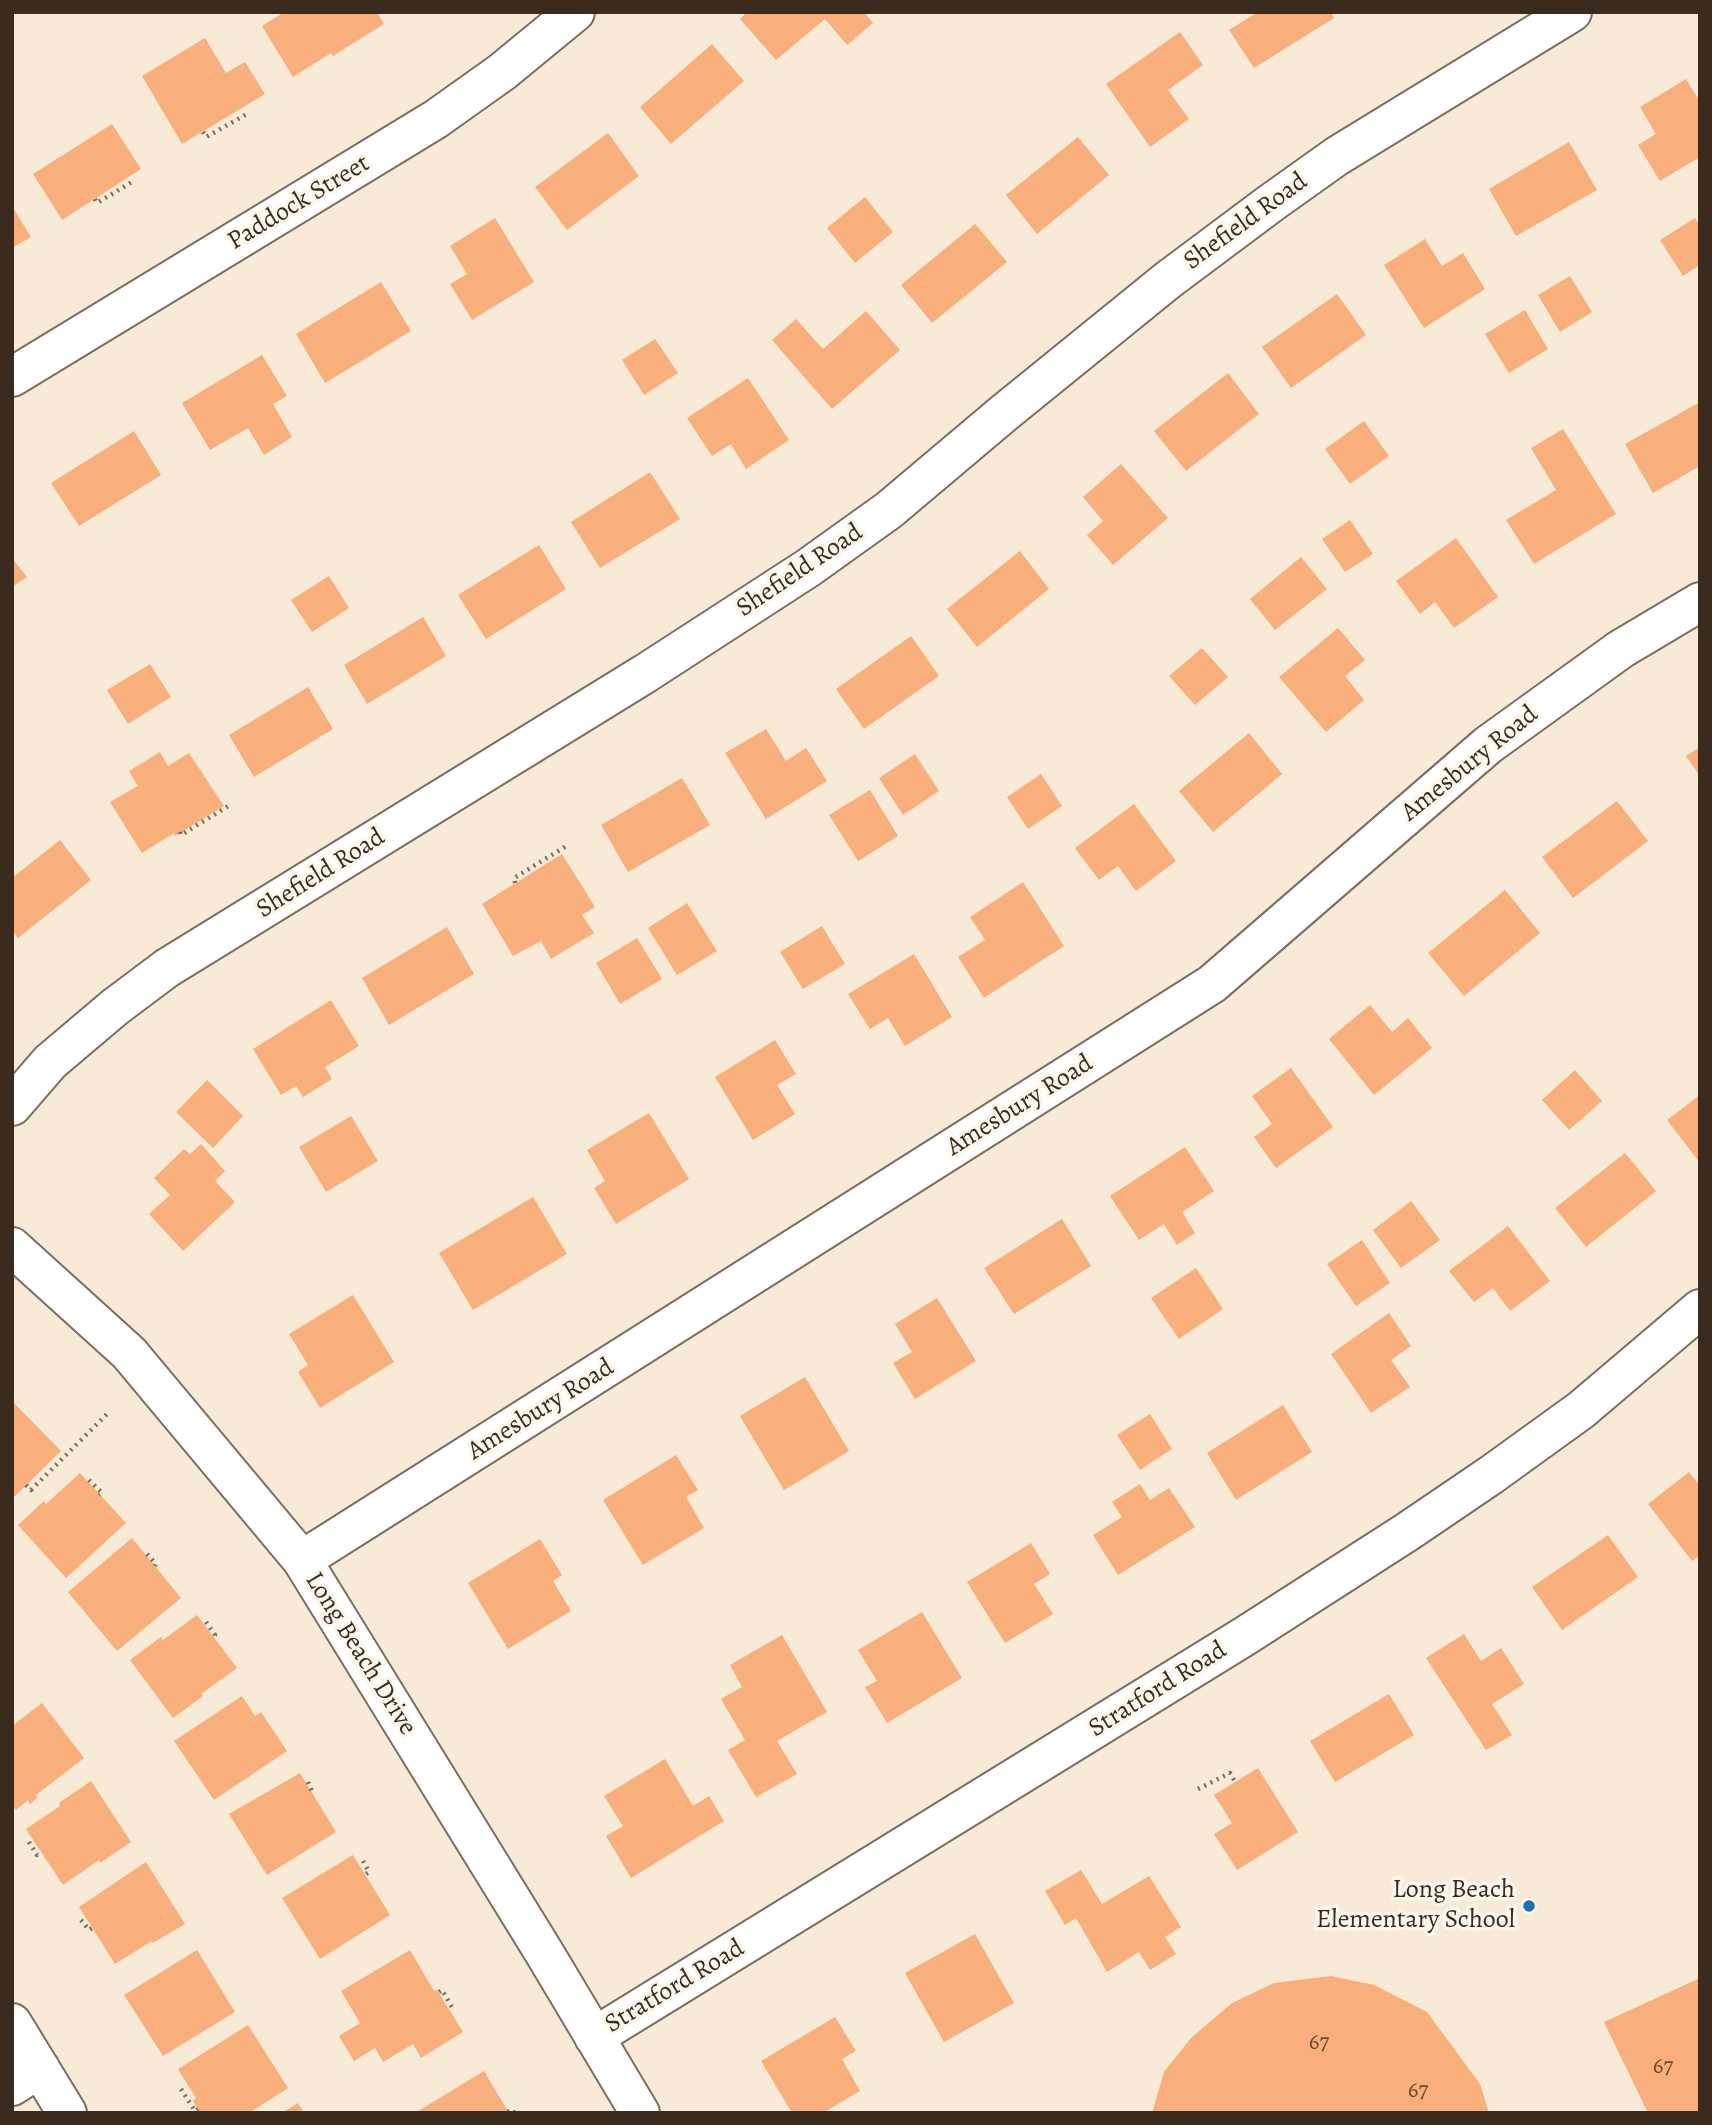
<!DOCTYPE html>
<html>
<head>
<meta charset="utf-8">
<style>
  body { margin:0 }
  #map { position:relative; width:1712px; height:2125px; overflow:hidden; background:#f7ead6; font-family:Alegreya,serif }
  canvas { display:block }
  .frame { position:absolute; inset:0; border:14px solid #3b2a1e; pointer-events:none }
</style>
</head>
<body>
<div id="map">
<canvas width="1712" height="2125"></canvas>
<div class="frame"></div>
</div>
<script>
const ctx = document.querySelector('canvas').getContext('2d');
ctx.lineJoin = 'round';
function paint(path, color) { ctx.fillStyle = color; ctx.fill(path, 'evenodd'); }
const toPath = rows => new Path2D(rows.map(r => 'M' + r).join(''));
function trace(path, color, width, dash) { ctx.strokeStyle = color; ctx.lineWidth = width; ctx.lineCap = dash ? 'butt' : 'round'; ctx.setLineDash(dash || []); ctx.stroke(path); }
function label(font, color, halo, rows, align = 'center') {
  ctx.font = font + ' Alegreya,serif'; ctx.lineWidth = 7; ctx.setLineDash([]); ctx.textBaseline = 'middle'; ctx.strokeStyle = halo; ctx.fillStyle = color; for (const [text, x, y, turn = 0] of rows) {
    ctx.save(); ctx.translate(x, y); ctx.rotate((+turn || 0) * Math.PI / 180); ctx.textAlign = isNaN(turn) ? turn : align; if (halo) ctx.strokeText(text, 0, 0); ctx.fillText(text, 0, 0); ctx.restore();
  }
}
const building = toPath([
  [284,12,377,12,384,24,333,56,331,53,293,77,262,26],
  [747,12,864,12,873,23,847,45,825,19,776,60,740,19],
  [1258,12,1331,12,1334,18,1254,68,1229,30],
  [1180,32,1203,65,1168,90,1189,119,1150,147,1106,84],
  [205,38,226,73,245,62,265,94,182,144,142,76],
  [712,44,744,81,671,144,640,107],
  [1686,79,1700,102,1700,157,1660,181,1638,145,1656,134,1640,107],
  [112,124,141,169,62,220,33,174],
  [608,133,639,176,567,230,535,187],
  [1078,137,1109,175,1037,234,1006,195],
  [1569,142,1597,190,1516,236,1489,189],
  [865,197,893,232,855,263,827,228],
  [12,206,31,237,12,248],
  [495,218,534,282,472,320,450,284,467,274,450,246],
  [1695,218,1700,225,1700,265,1683,276,1660,240],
  [975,224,1007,262,932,323,901,285],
  [1425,239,1442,266,1463,253,1485,289,1424,328,1384,265],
  [1570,276,1592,312,1560,332,1538,295],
  [381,282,411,331,325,383,296,334],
  [1337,294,1366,335,1291,388,1262,347],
  [1525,310,1548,349,1509,373,1485,334],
  [866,311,900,350,832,409,772,340,796,319,823,349],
  [655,339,678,373,644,395,622,360],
  [262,355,287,396,273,404,292,437,264,455,248,428,210,450,182,403],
  [1228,373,1259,414,1186,471,1154,431],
  [748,378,789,440,746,469,731,444,712,456,687,418],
  [1700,402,1700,466,1653,493,1625,444],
  [1364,421,1389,456,1350,484,1325,449],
  [1563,429,1616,514,1534,564,1506,520,1556,490,1531,448],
  [134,431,161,475,79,526,51,483],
  [1121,464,1168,518,1113,565,1087,535,1103,521,1083,497],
  [650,472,680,519,600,568,571,522],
  [1350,520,1373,554,1345,572,1322,539],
  [1456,538,1498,597,1454,628,1435,602,1420,614,1396,581],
  [539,545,566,589,486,639,458,595],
  [1020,551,1049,589,977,647,947,609],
  [1301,557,1327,589,1275,630,1250,599],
  [12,558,27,577,12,587],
  [329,576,349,608,312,632,291,600],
  [423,617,446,656,367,704,344,665],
  [1338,628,1365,660,1345,676,1364,700,1326,732,1279,677],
  [911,636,939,676,864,729,836,689],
  [1202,648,1228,677,1195,705,1169,676],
  [150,664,171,697,128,724,107,690],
  [308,687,333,729,254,777,229,735],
  [766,729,786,761,806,748,827,781,766,819,725,753],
  [1249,733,1282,774,1213,832,1179,791],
  [1700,747,1700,776,1686,756],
  [160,752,168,766,189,753,224,806,175,836,174,833,142,853,110,802,138,786,129,771],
  [915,754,939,791,903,815,879,778],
  [1041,774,1062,806,1028,829,1007,797],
  [682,778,710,825,628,872,601,825],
  [870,790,898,836,858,861,829,815],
  [1617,801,1648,841,1573,898,1542,857],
  [1134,804,1176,861,1136,891,1118,866,1099,880,1075,848],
  [60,840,91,880,18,938,12,930,12,878],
  [562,854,595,907,582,915,594,933,551,959,541,941,513,956,482,904],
  [1023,882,1064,946,984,998,958,957,985,940,970,917],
  [1505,890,1540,933,1464,996,1428,953],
  [687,903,717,951,677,975,648,928],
  [822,926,845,964,803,989,780,952],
  [447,927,474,974,389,1025,362,978],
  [637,938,662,979,620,1004,596,963],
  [914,954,952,1017,905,1046,888,1018,870,1029,848,994],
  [331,1000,359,1046,325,1067,332,1079,303,1097,296,1086,281,1095,253,1049],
  [1370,1005,1392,1032,1408,1018,1432,1048,1374,1095,1329,1039],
  [775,1040,796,1074,777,1085,795,1114,753,1140,715,1077],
  [1291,1068,1333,1127,1276,1168,1254,1137,1272,1124,1252,1096],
  [1575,1070,1602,1101,1569,1130,1542,1100],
  [207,1080,243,1116,213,1148,176,1112],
  [1700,1095,1700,1163,1667,1120],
  [649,1113,689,1179,616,1224,594,1188,605,1181,587,1150],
  [351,1116,378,1161,326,1192,299,1147],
  [201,1144,225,1171,215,1181,235,1202,183,1251,149,1214,170,1195,154,1178,184,1149,190,1154],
  [1185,1147,1214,1191,1182,1212,1195,1233,1177,1245,1164,1224,1139,1240,1110,1196],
  [1625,1153,1656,1191,1586,1247,1555,1208],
  [533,1197,567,1254,473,1310,439,1253],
  [1411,1201,1440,1240,1401,1268,1373,1230],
  [1062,1219,1091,1266,1014,1314,984,1268],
  [1508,1226,1550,1281,1510,1311,1493,1288,1474,1302,1449,1271],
  [1362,1240,1390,1283,1356,1306,1327,1264],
  [1196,1268,1223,1309,1179,1339,1151,1298],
  [353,1295,394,1362,320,1408,298,1372,308,1365,289,1334],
  [937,1298,976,1361,915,1399,893,1363,912,1352,895,1324],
  [1389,1313,1411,1346,1391,1360,1410,1387,1371,1413,1331,1354],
  [805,1377,849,1451,784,1490,740,1416],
  [12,1401,61,1451,12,1499],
  [1283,1405,1312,1452,1236,1500,1207,1453],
  [1150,1414,1172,1449,1140,1470,1117,1435],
  [676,1455,698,1490,686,1497,704,1528,643,1565,603,1500],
  [1689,1472,1700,1486,1700,1555,1692,1561,1648,1504],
  [80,1473,126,1523,66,1578,18,1525,44,1501,46,1504],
  [1140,1484,1150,1500,1169,1488,1195,1527,1118,1575,1093,1535,1122,1517,1112,1502],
  [1608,1535,1638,1577,1562,1630,1532,1587],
  [132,1538,181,1598,117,1651,68,1592],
  [540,1539,562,1575,553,1581,571,1611,508,1649,468,1583],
  [1031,1543,1050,1574,1034,1584,1053,1614,1005,1643,967,1582],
  [922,1612,962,1678,887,1723,865,1687,877,1681,858,1650],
  [197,1615,237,1668,201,1694,203,1696,173,1718,130,1660,161,1637,163,1640],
  [1464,1634,1481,1661,1501,1648,1524,1684,1492,1704,1512,1735,1486,1750,1426,1658],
  [782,1635,827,1712,777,1741,797,1774,756,1797,728,1750,745,1740,721,1699,742,1687,730,1665],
  [1389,1694,1414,1735,1335,1782,1310,1741],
  [242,1696,255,1716,261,1712,287,1751,214,1800,174,1741],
  [42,1703,84,1758,36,1795,37,1798,30,1804,28,1800,16,1810,12,1806,12,1726],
  [665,1759,693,1806,709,1796,724,1821,631,1878,606,1836,623,1826,604,1796],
  [1258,1768,1298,1832,1237,1870,1214,1834,1232,1823,1214,1795],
  [300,1773,336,1832,267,1875,229,1814],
  [91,1781,131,1842,100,1863,99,1860,63,1885,26,1829,60,1806,59,1803],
  [353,1855,390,1915,320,1959,282,1898],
  [146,1862,185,1924,153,1943,152,1941,115,1964,79,1907],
  [1081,1870,1102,1904,1149,1876,1181,1927,1165,1937,1176,1954,1150,1970,1139,1952,1107,1972,1076,1918,1065,1925,1045,1891],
  [975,1934,1014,2003,944,2042,905,1973],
  [197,1950,235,2012,163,2056,124,1995],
  [410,1950,434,1991,437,1990,463,2032,421,2058,413,2044,383,2062,375,2048,354,2061,339,2036,360,2023,341,1991],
  [1331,1976,1374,1985,1427,2012,1480,2084,1489,2113,1152,2113,1164,2072,1191,2038,1232,2003,1274,1983],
  [1700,1978,1700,2113,1648,2113,1604,2022],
  [835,2017,856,2051,842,2059,860,2091,823,2113,792,2113,761,2061],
  [248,2025,288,2088,249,2113,200,2113,193,2101,196,2098,178,2069],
  [484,2071,509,2113,415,2113],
  [298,2103,304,2113,282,2113]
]);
const path = toPath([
  [203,132,206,137,247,114],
  [95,199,97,203,132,182],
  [180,832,181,835,230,805],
  [515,883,514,878,568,845],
  [89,1480,102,1493,99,1495],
  [26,1485,31,1490,109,1412],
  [147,1554,156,1564,155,1566],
  [206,1622,215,1635,213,1637],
  [308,1782,313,1794],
  [1198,1789,1230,1773,1235,1782],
  [29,1842,37,1855,41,1853],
  [363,1861,369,1872,366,1874],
  [81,1920,89,1930,92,1928],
  [439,1992,442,1990,453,2009],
  [181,2089,195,2111,198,2109],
  [508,2112,512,2109,514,2113]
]);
const street = toPath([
  [12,377,436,119,502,72,575,12],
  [12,1106,50,1062,115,1007,167,968,646,673,808,568,889,510,1004,413,1168,280,1271,203,1337,156,1572,12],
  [12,1247,129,1353,302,1560,545,1954,640,2113],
  [302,1560,1212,984,1488,745,1621,649,1700,602],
  [12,2023,67,2113],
  [594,2037,1245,1636,1407,1532,1491,1475,1581,1410,1700,1309],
  [12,2086,40,2068]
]);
const markers = [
  [1529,1906,7,"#1f6fb2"]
];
const numberNames = [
  ["67",1319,2043],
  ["67",1663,2067],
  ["67",1418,2091]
];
const streetNames = [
  ["Paddock Street",299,203,-31],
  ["Shefield Road",1246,222,-36],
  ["Shefield Road",800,571,-34],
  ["Amesbury Road",1470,764,-39],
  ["Shefield Road",321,874,-32],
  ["Amesbury Road",1020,1106,-32],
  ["Amesbury Road",541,1410,-32],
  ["Long Beach Drive",360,1654,58],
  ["Stratford Road",1158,1690,-32],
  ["Stratford Road",675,1987,-31]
];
const poiNames = [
  ["Long Beach",1515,1891],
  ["Elementary School",1515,1921]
];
paint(building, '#f8af7b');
trace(street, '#7d6d5e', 42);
trace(path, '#7d6d5e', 4.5, [2, 5]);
trace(street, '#fff', 38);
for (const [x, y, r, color] of markers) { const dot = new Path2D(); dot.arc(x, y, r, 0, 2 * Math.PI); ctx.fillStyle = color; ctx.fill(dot); trace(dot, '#fbf7ec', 2.5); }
label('23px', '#6a4b35', null, numberNames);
label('26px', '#3b2a1e', '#fbf7ec', streetNames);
label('26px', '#3b2a1e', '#fbf7ec', poiNames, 'right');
</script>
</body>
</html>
